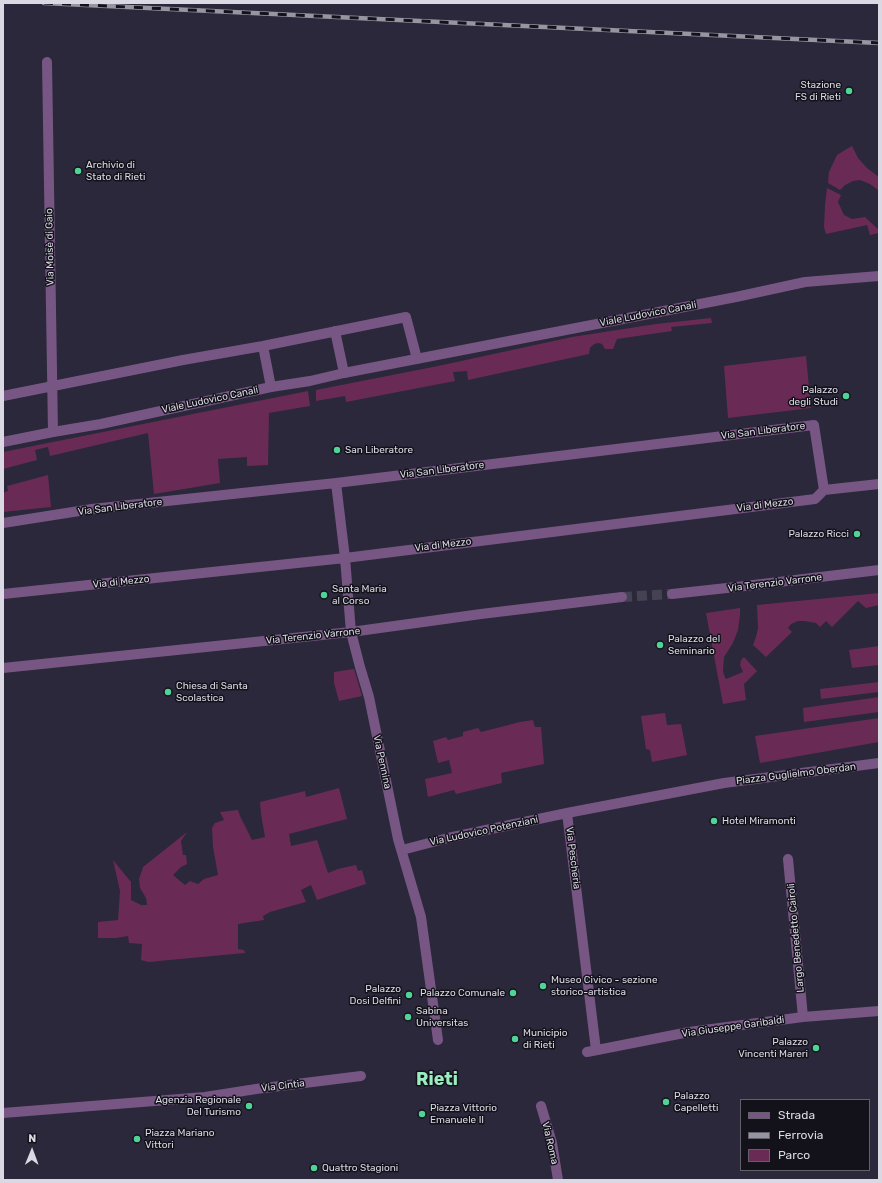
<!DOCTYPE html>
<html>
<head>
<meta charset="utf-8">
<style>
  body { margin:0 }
  #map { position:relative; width:882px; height:1183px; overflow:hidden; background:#2a283a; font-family:Rubik,sans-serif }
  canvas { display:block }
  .frame { position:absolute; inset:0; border:4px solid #d9d8e3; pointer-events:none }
  .legend { position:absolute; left:740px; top:1099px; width:130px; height:72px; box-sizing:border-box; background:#13121a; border:1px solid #62616a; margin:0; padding:5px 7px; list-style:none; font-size:12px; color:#d9d8e3 }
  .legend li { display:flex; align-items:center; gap:8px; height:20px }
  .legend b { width:20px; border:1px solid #62616a }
  .north { position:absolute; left:12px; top:1131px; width:40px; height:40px; -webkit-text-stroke:3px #13121a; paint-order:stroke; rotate:1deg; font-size:11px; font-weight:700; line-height:16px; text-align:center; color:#d9d8e3 }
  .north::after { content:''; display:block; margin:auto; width:14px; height:18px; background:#d9d8e3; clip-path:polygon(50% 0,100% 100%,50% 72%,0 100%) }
</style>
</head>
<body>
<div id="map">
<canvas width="882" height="1183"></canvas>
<div class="frame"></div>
<ul class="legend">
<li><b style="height:5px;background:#775684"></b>Strada</li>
<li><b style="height:5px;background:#9695a2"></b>Ferrovia</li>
<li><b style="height:11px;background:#692b55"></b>Parco</li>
</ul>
<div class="north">N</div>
</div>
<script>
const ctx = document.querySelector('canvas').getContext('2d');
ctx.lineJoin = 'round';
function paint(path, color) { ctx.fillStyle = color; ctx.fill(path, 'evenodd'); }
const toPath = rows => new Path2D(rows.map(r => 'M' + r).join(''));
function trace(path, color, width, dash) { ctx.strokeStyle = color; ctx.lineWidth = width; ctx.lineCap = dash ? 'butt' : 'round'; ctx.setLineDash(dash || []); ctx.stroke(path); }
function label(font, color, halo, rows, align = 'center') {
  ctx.font = font + ' Rubik,sans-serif'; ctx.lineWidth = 3; ctx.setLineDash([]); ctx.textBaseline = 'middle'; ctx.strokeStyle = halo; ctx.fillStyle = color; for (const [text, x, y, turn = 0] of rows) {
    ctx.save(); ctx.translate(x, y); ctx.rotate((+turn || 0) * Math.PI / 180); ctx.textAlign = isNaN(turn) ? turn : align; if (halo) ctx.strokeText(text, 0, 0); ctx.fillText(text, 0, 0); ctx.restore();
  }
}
const green = toPath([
  [852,146,858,158,867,168,879,177,879,195,878,190,870,184,860,180,853,181,845,185,840,190,828,183,829,172,837,155,845,150],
  [827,188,841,195,838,202,844,215,852,219,865,217,879,230,879,233,870,235,867,225,826,234,824,227,825,205],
  [711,318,712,323,671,327,672,331,617,339,613,349,605,349,602,344,598,343,594,344,590,348,589,354,468,380,467,371,453,372,455,381,346,402,345,396,316,401,316,390,438,366,572,337,656,324],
  [806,356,811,408,728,418,724,366],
  [308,391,310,406,269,413,268,465,247,466,247,457,218,459,220,483,154,494,148,433,50,456,48,447,35,450,37,460,3,469,3,452],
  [48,475,51,507,3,512,3,493,8,491,7,486],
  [879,593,879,605,866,608,858,601,832,627,826,621,820,627,816,623,804,621,798,621,791,624,788,628,792,632,766,657,753,645,756,637,758,628,757,605],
  [740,608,740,615,738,630,733,643,724,657,723,671,724,675,726,679,743,672,740,665,741,660,744,657,757,671,744,684,746,700,723,704,706,613],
  [879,646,879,665,852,668,849,650],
  [354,669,362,696,339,701,334,683,334,672],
  [879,682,879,692,821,699,820,689],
  [879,697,879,712,804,722,803,708],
  [665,713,667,725,681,724,687,755,652,762,650,750,646,749,641,716],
  [879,718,879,742,760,763,755,736],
  [533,720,535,727,541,727,544,764,501,773,502,783,456,794,454,790,428,797,425,779,452,773,449,760,438,763,433,741,446,737,448,740,463,736,463,732,478,728,481,732,520,722],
  [339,788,347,819,289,834,291,846,317,840,328,873,338,869,356,865,358,871,362,870,366,884,317,900,311,885,301,890,306,902,270,912,263,916,264,920,238,924,238,949,244,950,245,953,148,962,141,960,142,944,129,943,128,936,116,938,98,938,98,922,118,920,120,891,113,860,131,882,131,900,141,905,147,905,146,898,140,888,139,879,143,867,187,832,181,841,183,855,186,855,187,864,181,867,173,875,185,885,190,881,198,884,204,879,218,875,213,847,212,828,215,823,224,820,220,812,238,810,240,816,252,840,265,837,261,814,260,802,305,791,306,797]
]);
const minorTunnel = toPath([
  [622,597,672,594]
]);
const minor = toPath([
  [47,62,53,432],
  [335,331,344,373],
  [263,346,271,387],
  [3,396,183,360,263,346,406,317,417,359],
  [336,483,345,558,351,632,360,667,369,697,398,839,421,917,438,1040],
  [3,523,92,509,336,483,814,425,824,490],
  [3,594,345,558,815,499,824,490,879,484],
  [672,594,745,586,879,570],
  [3,668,351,632,481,614,622,597],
  [567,813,596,1050],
  [402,850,448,838,567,813,724,783,879,763],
  [788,859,803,1017],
  [587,1052,689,1032,803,1017,879,1011],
  [541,1106,552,1143,558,1180],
  [3,1113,205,1097,256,1089,361,1076]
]);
const tertiary = toPath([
  [3,442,53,432,101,424,271,387,310,381,344,373,736,297,805,282,879,276]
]);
const rail = toPath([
  [44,3,879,43]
]);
const markers = [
  [849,91,4,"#50d398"],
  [78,171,4,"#50d398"],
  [846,396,4,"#50d398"],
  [337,450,4,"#50d398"],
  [857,534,4,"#50d398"],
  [324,595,4,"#50d398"],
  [660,645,4,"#50d398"],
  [168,692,4,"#50d398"],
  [714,821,4,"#50d398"],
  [543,986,4,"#50d398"],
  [513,993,4,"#50d398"],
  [409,995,4,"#50d398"],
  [408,1017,4,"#50d398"],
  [515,1039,4,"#50d398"],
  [816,1048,4,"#50d398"],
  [666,1102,4,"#50d398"],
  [249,1106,4,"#50d398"],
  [422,1114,4,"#50d398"],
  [137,1139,4,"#50d398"],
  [314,1168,4,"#50d398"]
];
const poiNames = [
  ["Stazione",841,85,"right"],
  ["FS di Rieti",841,97,"right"],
  ["Archivio di",86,165],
  ["Stato di Rieti",86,177],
  ["Palazzo",838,390,"right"],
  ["degli Studi",838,402,"right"],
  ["San Liberatore",345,450],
  ["Palazzo Ricci",849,534,"right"],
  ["Santa Maria",332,589],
  ["al Corso",332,601],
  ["Palazzo del",668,639],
  ["Seminario",668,651],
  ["Chiesa di Santa",176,686],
  ["Scolastica",176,698],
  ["Hotel Miramonti",722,821],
  ["Museo Civico - sezione",551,980],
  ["storico-artistica",551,992],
  ["Palazzo",401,989,"right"],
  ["Dosi Delfini",401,1001,"right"],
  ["Palazzo Comunale",505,993,"right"],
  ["Sabina",416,1011],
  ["Universitas",416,1023],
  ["Municipio",523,1033],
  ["di Rieti",523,1045],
  ["Palazzo",808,1042,"right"],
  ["Vincenti Mareri",808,1054,"right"],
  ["Palazzo",674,1096],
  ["Capelletti",674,1108],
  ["Agenzia Regionale",241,1100,"right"],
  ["Del Turismo",241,1112,"right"],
  ["Piazza Vittorio",430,1108],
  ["Emanuele II",430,1120],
  ["Piazza Mariano",145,1133],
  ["Vittori",145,1145],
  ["Quattro Stagioni",322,1168]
];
const streetNames = [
  ["Via Moisè di Gaio",50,247,-91],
  ["Viale Ludovico Canali",648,314,-11],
  ["Viale Ludovico Canali",210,400,-12],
  ["Via San Liberatore",763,431,-7],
  ["Via San Liberatore",442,470,-7],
  ["Via di Mezzo",765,505,-7],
  ["Via San Liberatore",120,507,-7],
  ["Via di Mezzo",443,545,-7],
  ["Via di Mezzo",121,582,-6],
  ["Via Terenzio Varrone",775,583,-7],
  ["Via Terenzio Varrone",313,636,-6],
  ["Via Pennina",382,762,78],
  ["Piazza Guglielmo Oberdan",796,774,-7],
  ["Via Ludovico Potenziani",484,831,-12],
  ["Via Pescheria",573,858,83],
  ["Largo Benedetto Cairoli",796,938,-95],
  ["Via Giuseppe Garibaldi",733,1027,-8],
  ["Via Cintia",283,1086,-7],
  ["Via Roma",550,1143,77]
];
const townNames = [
  ["Rieti",437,1080]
];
paint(green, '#692b55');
trace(minorTunnel, '#444253', 10, [10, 5]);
trace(minor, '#775684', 10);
trace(tertiary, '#775684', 10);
trace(rail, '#9695a2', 4.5);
trace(rail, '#13121a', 3, [9]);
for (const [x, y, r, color] of markers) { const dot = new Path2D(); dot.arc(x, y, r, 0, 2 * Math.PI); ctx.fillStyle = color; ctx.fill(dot); trace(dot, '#13121a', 1.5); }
label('10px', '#d9d8e3', '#13121a', poiNames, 'left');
label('10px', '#d9d8e3', '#13121a', streetNames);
label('bold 18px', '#9becc1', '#13121a', townNames);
</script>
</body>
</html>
